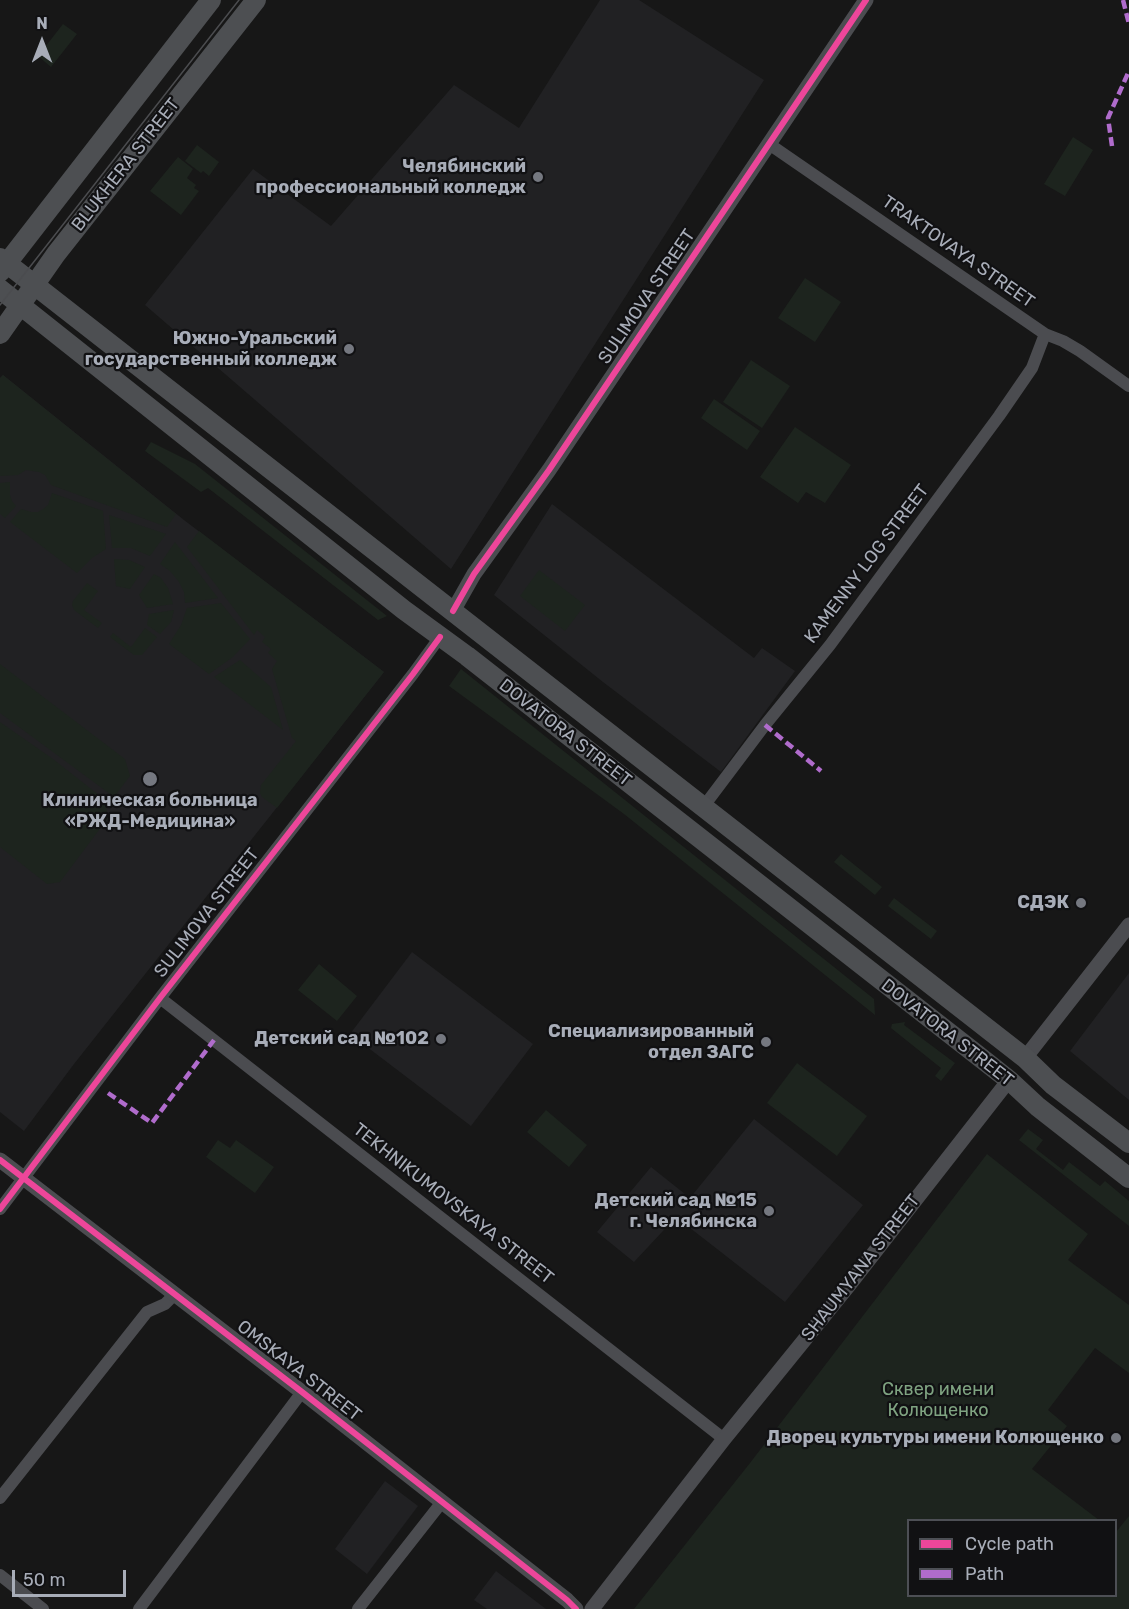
<!DOCTYPE html>
<html>
<head>
<meta charset="utf-8">
<style>
  body { margin:0 }
  #map { position:relative; width:1129px; height:1609px; overflow:hidden; background:#171717; font-family:Rubik,sans-serif }
  canvas { display:block }
  .legend { position:absolute; left:907px; top:1519px; width:210px; height:78px; box-sizing:border-box; background:#111113; border:2px solid #4d4f55; margin:0; padding:8px 10px; list-style:none; font-size:18px; color:#a8adb8 }
  .legend li { display:flex; align-items:center; gap:12px; height:30px }
  .legend b { width:30px; border:2px solid #4d4f55 }
  .north { position:absolute; left:12px; top:12px; width:60px; height:60px; -webkit-text-stroke:4px #111113; paint-order:stroke; rotate:0deg; font-size:16px; font-weight:700; line-height:24px; text-align:center; color:#a8adb8 }
  .north::after { content:''; display:block; margin:auto; width:21px; height:27px; background:#a8adb8; clip-path:polygon(50% 0,100% 100%,50% 72%,0 100%) }
  .scale { position:absolute; left:12px; top:1570px; width:114px; height:27px; box-sizing:border-box; border:3px solid #a8adb8; border-top:0; padding-left:8px; font-size:18px; line-height:21px; white-space:nowrap; color:#a8adb8; -webkit-text-stroke:4px #111113; paint-order:stroke }
</style>
</head>
<body>
<div id="map">
<canvas width="1129" height="1609"></canvas>
<ul class="legend">
<li><b style="height:8px;background:#ed469a"></b>Cycle path</li>
<li><b style="height:8px;background:#b06ccc"></b>Path</li>
</ul>
<div class="north">N</div>
<div class="scale">50 m</div>
</div>
<script>
const ctx = document.querySelector('canvas').getContext('2d');
ctx.lineJoin = 'round';
function paint(path, color) { ctx.fillStyle = color; ctx.fill(path, 'evenodd'); }
const toPath = rows => new Path2D(rows.map(r => 'M' + r).join(''));
function trace(path, color, width, dash) { ctx.strokeStyle = color; ctx.lineWidth = width; ctx.lineCap = dash ? 'butt' : 'round'; ctx.setLineDash(dash || []); ctx.stroke(path); }
function label(font, color, halo, rows, align = 'center') {
  ctx.font = font + ' Rubik,sans-serif'; ctx.lineWidth = 4.5; ctx.setLineDash([]); ctx.textBaseline = 'middle'; ctx.strokeStyle = halo; ctx.fillStyle = color; for (const [text, x, y, turn = 0] of rows) {
    ctx.save(); ctx.translate(x, y); ctx.rotate((+turn || 0) * Math.PI / 180); ctx.textAlign = isNaN(turn) ? turn : align; if (halo) ctx.strokeText(text, 0, 0); ctx.fillText(text, 0, 0); ctx.restore();
  }
}
const built = toPath([
  [600,0,639,0,764,80,451,569,145,305,253,169,331,226,454,85,519,128],
  [3,375,184,520,384,672,74,1064,24,1131,0,1112,0,378],
  [552,504,754,658,762,648,795,671,721,772,603,682,494,595],
  [412,952,533,1044,471,1126,350,1034],
  [1129,973,1129,1100,1070,1051],
  [754,1119,863,1205,785,1302,676,1217,634,1262,597,1232,651,1167,690,1198],
  [385,1481,418,1506,367,1574,335,1549],
  [496,1571,546,1609,487,1609,474,1600]
]);
const green = toPath([
  [63,24,77,34,51,67,38,56],
  [1073,137,1093,150,1065,196,1044,184],
  [197,145,219,162,209,176,203,171,201,173,185,161],
  [178,157,193,169,187,178,196,185,194,188,199,191,181,215,150,191],
  [805,278,841,302,815,342,778,318],
  [751,360,790,386,762,428,723,402],
  [3,375,176,514,167,527,51,485,45,475,39,472,26,470,18,475,0,476,0,378],
  [714,399,760,431,747,450,701,418],
  [795,427,851,465,825,503,806,492,798,503,760,477],
  [151,442,195,464,387,616,378,620,208,488,201,492,145,451],
  [10,482,10,495,12,501,16,506,5,518,0,514,0,483],
  [52,493,103,511,106,549,92,558,77,573,10,522,21,509,31,512,38,512,43,509,48,505],
  [109,515,166,534,150,556,131,548,112,548],
  [199,531,384,672,277,808,262,797,260,793,261,785,296,741,292,738,272,669,277,661,268,653,271,649,262,642,265,637,257,630,254,635,187,547],
  [175,542,218,598,185,603,184,592,179,582,170,571,160,564],
  [114,559,129,560,145,567,130,589,116,586],
  [539,570,585,605,565,631,520,596],
  [154,574,161,578,168,588,173,604,147,608,139,595],
  [87,583,98,591,84,610,102,623,98,628,74,610,72,605,73,601],
  [221,603,250,639,233,657,209,674,169,644,181,625,187,608],
  [174,610,171,622,160,634,147,625,149,614],
  [145,628,157,637,142,655,134,655,110,637,113,633,131,647],
  [240,660,271,687,283,730,214,677],
  [0,664,125,759,130,776,114,797,0,713],
  [461,669,874,999,875,1015,624,814,449,686],
  [0,722,53,759,109,803,106,807,108,818,60,882,47,884,0,847],
  [841,854,882,887,875,895,834,862],
  [894,898,937,931,931,939,888,906],
  [319,964,357,996,337,1021,298,990],
  [905,1022,904,1025,955,1063,941,1081,935,1076,941,1068,891,1028,892,1024],
  [797,1063,867,1116,837,1156,767,1103],
  [546,1110,587,1145,569,1167,527,1132],
  [1028,1129,1043,1140,1036,1149,1063,1170,1069,1162,1100,1186,1105,1181,1129,1201,1129,1226,1019,1140],
  [218,1140,230,1148,236,1140,274,1167,255,1193,206,1157],
  [987,1154,1088,1234,1068,1260,1129,1305,1129,1373,1095,1348,1048,1410,1067,1426,1032,1469,1099,1520,908,1520,908,1596,1116,1596,1116,1532,1129,1516,1129,1609,634,1609,750,1463]
]);
const minor = toPath([
  [769,144,1045,334,1063,341,1080,351,1129,386],
  [704,806,765,725,830,645,999,416,1032,368,1045,334],
  [160,998,724,1439],
  [0,1209,160,998,413,674,440,637],
  [0,1498,147,1312,165,1304,175,1294],
  [0,1575,43,1609],
  [139,1609,302,1392],
  [358,1609,442,1502]
]);
const tertiary = toPath([
  [453,611,474,574,549,470,866,0],
  [1025,1058,1129,925],
  [0,1160,302,1392,567,1600,576,1609],
  [592,1609,724,1439,849,1285,1009,1080]
]);
const primary = toPath([
  [0,258,1025,1058,1053,1085,1129,1143],
  [0,272,211,0],
  [0,289,404,610,467,656,976,1054,1009,1080,1037,1106,1129,1178],
  [0,334,56,254,256,0]
]);
const tram = toPath([
  [0,305,239,0]
]);
const quiet = toPath([
  [1123,0,1129,24],
  [1112,146,1108,118,1129,71],
  [765,725,821,771],
  [108,1093,152,1123,214,1040]
]);
const cycleway = toPath([
  [453,611,474,574,549,470,866,0],
  [0,1160,302,1392,567,1600,576,1609],
  [0,1209,160,998,413,674,440,637]
]);
const markers = [
  [538,177,6,"#757880"],
  [349,349,6,"#757880"],
  [150,779,8,"#757880"],
  [1081,903,6,"#757880"],
  [441,1039,6,"#757880"],
  [766,1042,6,"#757880"],
  [769,1211,6,"#757880"],
  [1116,1438,6,"#757880"]
];
const streetNames = [
  ["BLUKHERA STREET",126,165,-52],
  ["TRAKTOVAYA STREET",958,252,35],
  ["SULIMOVA STREET",647,297,-56],
  ["KAMENNY LOG STREET",867,564,-53],
  ["DOVATORA STREET",565,733,38],
  ["SULIMOVA STREET",207,913,-52],
  ["DOVATORA STREET",947,1033,38],
  ["TEKHNIKUMOVSKAYA STREET",453,1204,38],
  ["SHAUMYANA STREET",861,1268,-52],
  ["OMSKAYA STREET",299,1371,38]
];
const poiNames = [
  ["Челябинский",526,167],
  ["профессиональный колледж",526,188],
  ["Южно-Уральский",337,339],
  ["государственный колледж",337,360],
  ["Клиническая больница",150,801,"center"],
  ["«РЖД-Медицина»",150,822,"center"],
  ["СДЭК",1069,903],
  ["Специализированный",754,1032],
  ["отдел ЗАГС",754,1053],
  ["Детский сад №102",429,1039],
  ["Детский сад №15",757,1201],
  ["г. Челябинска",757,1222],
  ["Дворец культуры имени Колющенко",1104,1438]
];
const parkNames = [
  ["Сквер имени",938,1390],
  ["Колющенко",938,1411]
];
paint(built, '#212123');
paint(green, '#1d241e');
trace(minor, '#4b4c50', 12);
trace(tertiary, '#4b4c50', 15);
trace(primary, '#4d4f52', 20);
trace(tram, '#4b4c4f', 1.5);
trace(quiet, '#b06ccc', 4.5, [9, 4.5]);
trace(cycleway, '#ed469a', 6);
for (const [x, y, r, color] of markers) { const dot = new Path2D(); dot.arc(x, y, r, 0, 2 * Math.PI); ctx.fillStyle = color; ctx.fill(dot); trace(dot, '#111113', 2); }
label('18px', '#a8adb8', '#111113', streetNames);
label('bold 18px', '#a8adb8', '#111113', poiNames, 'right');
label('18px', '#7fa381', '#111113', parkNames);
</script>
</body>
</html>
